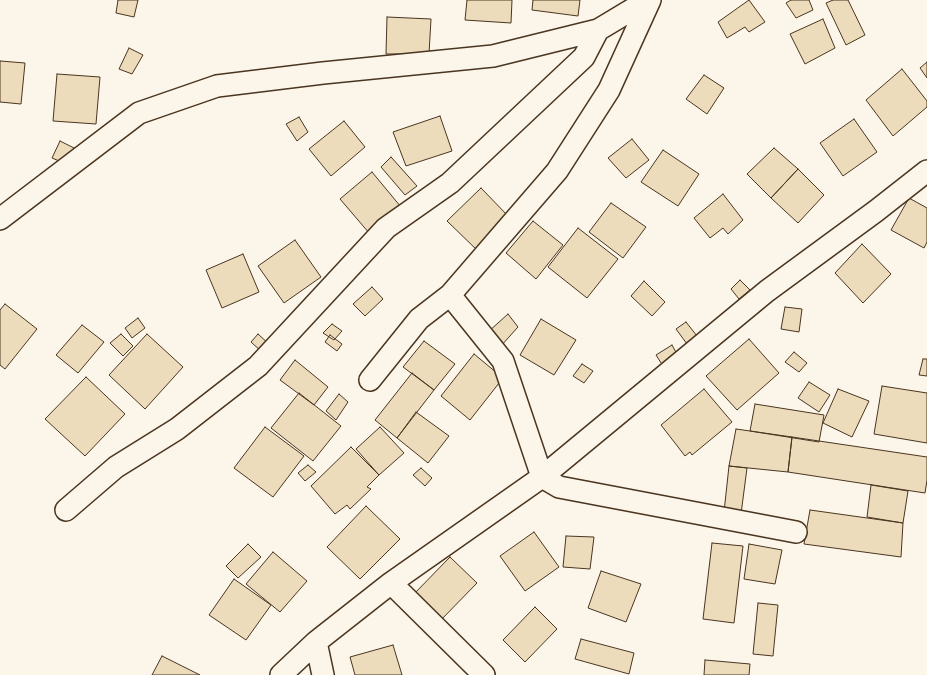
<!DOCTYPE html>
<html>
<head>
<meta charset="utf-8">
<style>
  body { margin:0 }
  canvas { display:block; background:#fbf6e9 }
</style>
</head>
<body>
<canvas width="927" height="675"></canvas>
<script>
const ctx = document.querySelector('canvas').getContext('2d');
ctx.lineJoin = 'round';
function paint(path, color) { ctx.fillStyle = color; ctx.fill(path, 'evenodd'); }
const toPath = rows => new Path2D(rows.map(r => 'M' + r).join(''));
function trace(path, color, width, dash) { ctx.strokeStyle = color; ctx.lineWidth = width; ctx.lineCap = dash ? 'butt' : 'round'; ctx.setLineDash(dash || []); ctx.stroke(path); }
const building = toPath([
  [118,0,138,0,134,17,116,13,118,0],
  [467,0,512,0,511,23,465,20,467,0],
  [533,0,580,0,578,16,532,10,533,0],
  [749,0,765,22,749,32,745,27,727,38,718,22,749,0],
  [791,0,809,0,813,10,796,18,786,3,791,0],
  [833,0,848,0,865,35,846,45,826,3,833,0],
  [387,17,431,19,429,54,386,54,387,17],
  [823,19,835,48,805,64,790,34,823,19],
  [129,48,143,55,132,74,119,69,129,48],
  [0,61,25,63,21,104,0,102,0,61],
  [927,62,927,78,920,68,927,62],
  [902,69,927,101,927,107,893,136,866,100,902,69],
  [57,74,100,77,96,124,53,121,57,74],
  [704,75,724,88,707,114,686,99,704,75],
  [440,116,452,151,406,166,393,132,440,116],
  [299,117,308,132,297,141,286,124,299,117],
  [854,119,877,152,843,176,820,143,854,119],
  [344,121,365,147,331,176,309,149,344,121],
  [632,139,649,160,626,178,608,158,632,139],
  [60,141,74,148,64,163,52,158,60,141],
  [774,148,798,169,771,198,747,174,774,148],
  [663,150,699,174,678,206,641,182,663,150],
  [391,157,417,186,405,195,381,167,391,157],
  [798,169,824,195,798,223,771,198,798,169],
  [372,172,401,207,370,234,340,199,372,172],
  [481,188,510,218,478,251,447,221,481,188],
  [723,194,743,220,728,234,723,228,710,238,694,218,723,194],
  [909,198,927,208,927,242,924,248,891,230,909,198],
  [611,203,646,227,623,258,589,232,611,203],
  [533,221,563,245,536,279,506,253,533,221],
  [578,228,618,259,587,298,548,267,578,228],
  [295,240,321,277,284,303,258,266,295,240],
  [862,244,891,274,863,303,835,273,862,244],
  [243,254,259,292,222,308,206,270,243,254],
  [740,280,750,290,739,299,731,289,740,280],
  [644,281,665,302,652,316,631,296,644,281],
  [372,287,383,299,365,316,353,304,372,287],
  [5,304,37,329,5,369,0,365,0,310,5,304],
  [785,307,802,309,799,332,781,329,785,307],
  [508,314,518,327,500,347,488,332,508,314],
  [138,318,145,328,132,338,125,328,138,318],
  [541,319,576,340,554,375,520,355,541,319],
  [686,322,697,336,687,344,676,329,686,322],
  [332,324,342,331,334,340,323,333,332,324],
  [82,325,104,342,78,373,56,355,82,325],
  [121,334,133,346,123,356,110,343,121,334],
  [147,334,183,367,145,409,109,375,147,334],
  [258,334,269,344,262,352,251,342,258,334],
  [330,335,342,344,337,351,325,342,330,335],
  [749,339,779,373,737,410,706,376,749,339],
  [424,341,455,364,434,390,403,367,424,341],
  [672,345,678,356,663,366,656,355,672,345],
  [794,352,807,363,799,372,785,362,794,352],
  [474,354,503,378,470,420,441,396,474,354],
  [923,359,927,359,927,376,919,375,923,359],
  [295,360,328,387,314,405,280,380,295,360],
  [582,364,593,371,584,383,573,376,582,364],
  [412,373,434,390,397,438,375,420,412,373],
  [86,377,125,414,85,456,45,419,86,377],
  [809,382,830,395,819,412,798,398,809,382],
  [882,386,927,393,927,443,874,434,882,386],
  [704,389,732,422,692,455,690,452,685,456,661,425,704,389],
  [838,389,869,401,852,437,823,423,838,389],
  [299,393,341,426,313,461,271,428,299,393],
  [339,394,348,402,336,420,326,411,339,394],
  [755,404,824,415,819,442,750,431,755,404],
  [416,412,449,436,428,463,397,438,416,412],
  [265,427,304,456,273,497,234,468,265,427],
  [380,427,404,453,379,475,356,449,380,427],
  [736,429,792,437,788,472,729,466,736,429],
  [792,437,927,457,927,480,925,493,788,472,792,437],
  [351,447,379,475,367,487,371,489,350,509,347,505,335,514,311,486,351,447],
  [308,465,316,472,305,481,298,473,308,465],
  [729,466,747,468,741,514,724,512,729,466],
  [421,468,432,478,425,486,413,475,421,468],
  [871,485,908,491,903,523,867,517,871,485],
  [366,506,400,539,360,579,327,547,366,506],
  [810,510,903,523,901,557,804,544,810,510],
  [534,532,559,567,525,591,500,556,534,532],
  [566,536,594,537,590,569,563,567,566,536],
  [712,543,743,546,734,623,703,619,712,543],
  [248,544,261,557,238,578,226,566,248,544],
  [749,544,782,550,775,584,744,579,749,544],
  [273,552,307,581,280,612,246,584,273,552],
  [450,557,477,583,439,622,412,596,450,557],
  [601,571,641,584,626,622,588,608,601,571],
  [234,579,271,605,246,640,209,615,234,579],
  [758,603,778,605,773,656,753,654,758,603],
  [535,607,557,629,525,662,503,640,535,607],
  [581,639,634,653,629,674,575,659,581,639],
  [393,645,402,675,355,675,350,657,393,645],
  [162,656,200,675,152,675,162,656],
  [705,660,750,664,749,675,704,675,705,660]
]);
const street = toPath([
  [0,219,139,113,217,86,323,73,493,56,598,30,648,0],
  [450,295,503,361,542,477,559,487,796,532],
  [370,380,419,319,450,295,557,171,609,90,650,0],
  [66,510,116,467,177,429,258,366,386,228,450,183,584,57,598,30],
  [391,583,484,675],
  [281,675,316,642],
  [323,675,316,642,391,583,542,477,767,291,876,211,927,171]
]);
paint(building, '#ecdcbc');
trace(building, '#4a3520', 1);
trace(street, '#4a3520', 24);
trace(street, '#fbf6e9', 21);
</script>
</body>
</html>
